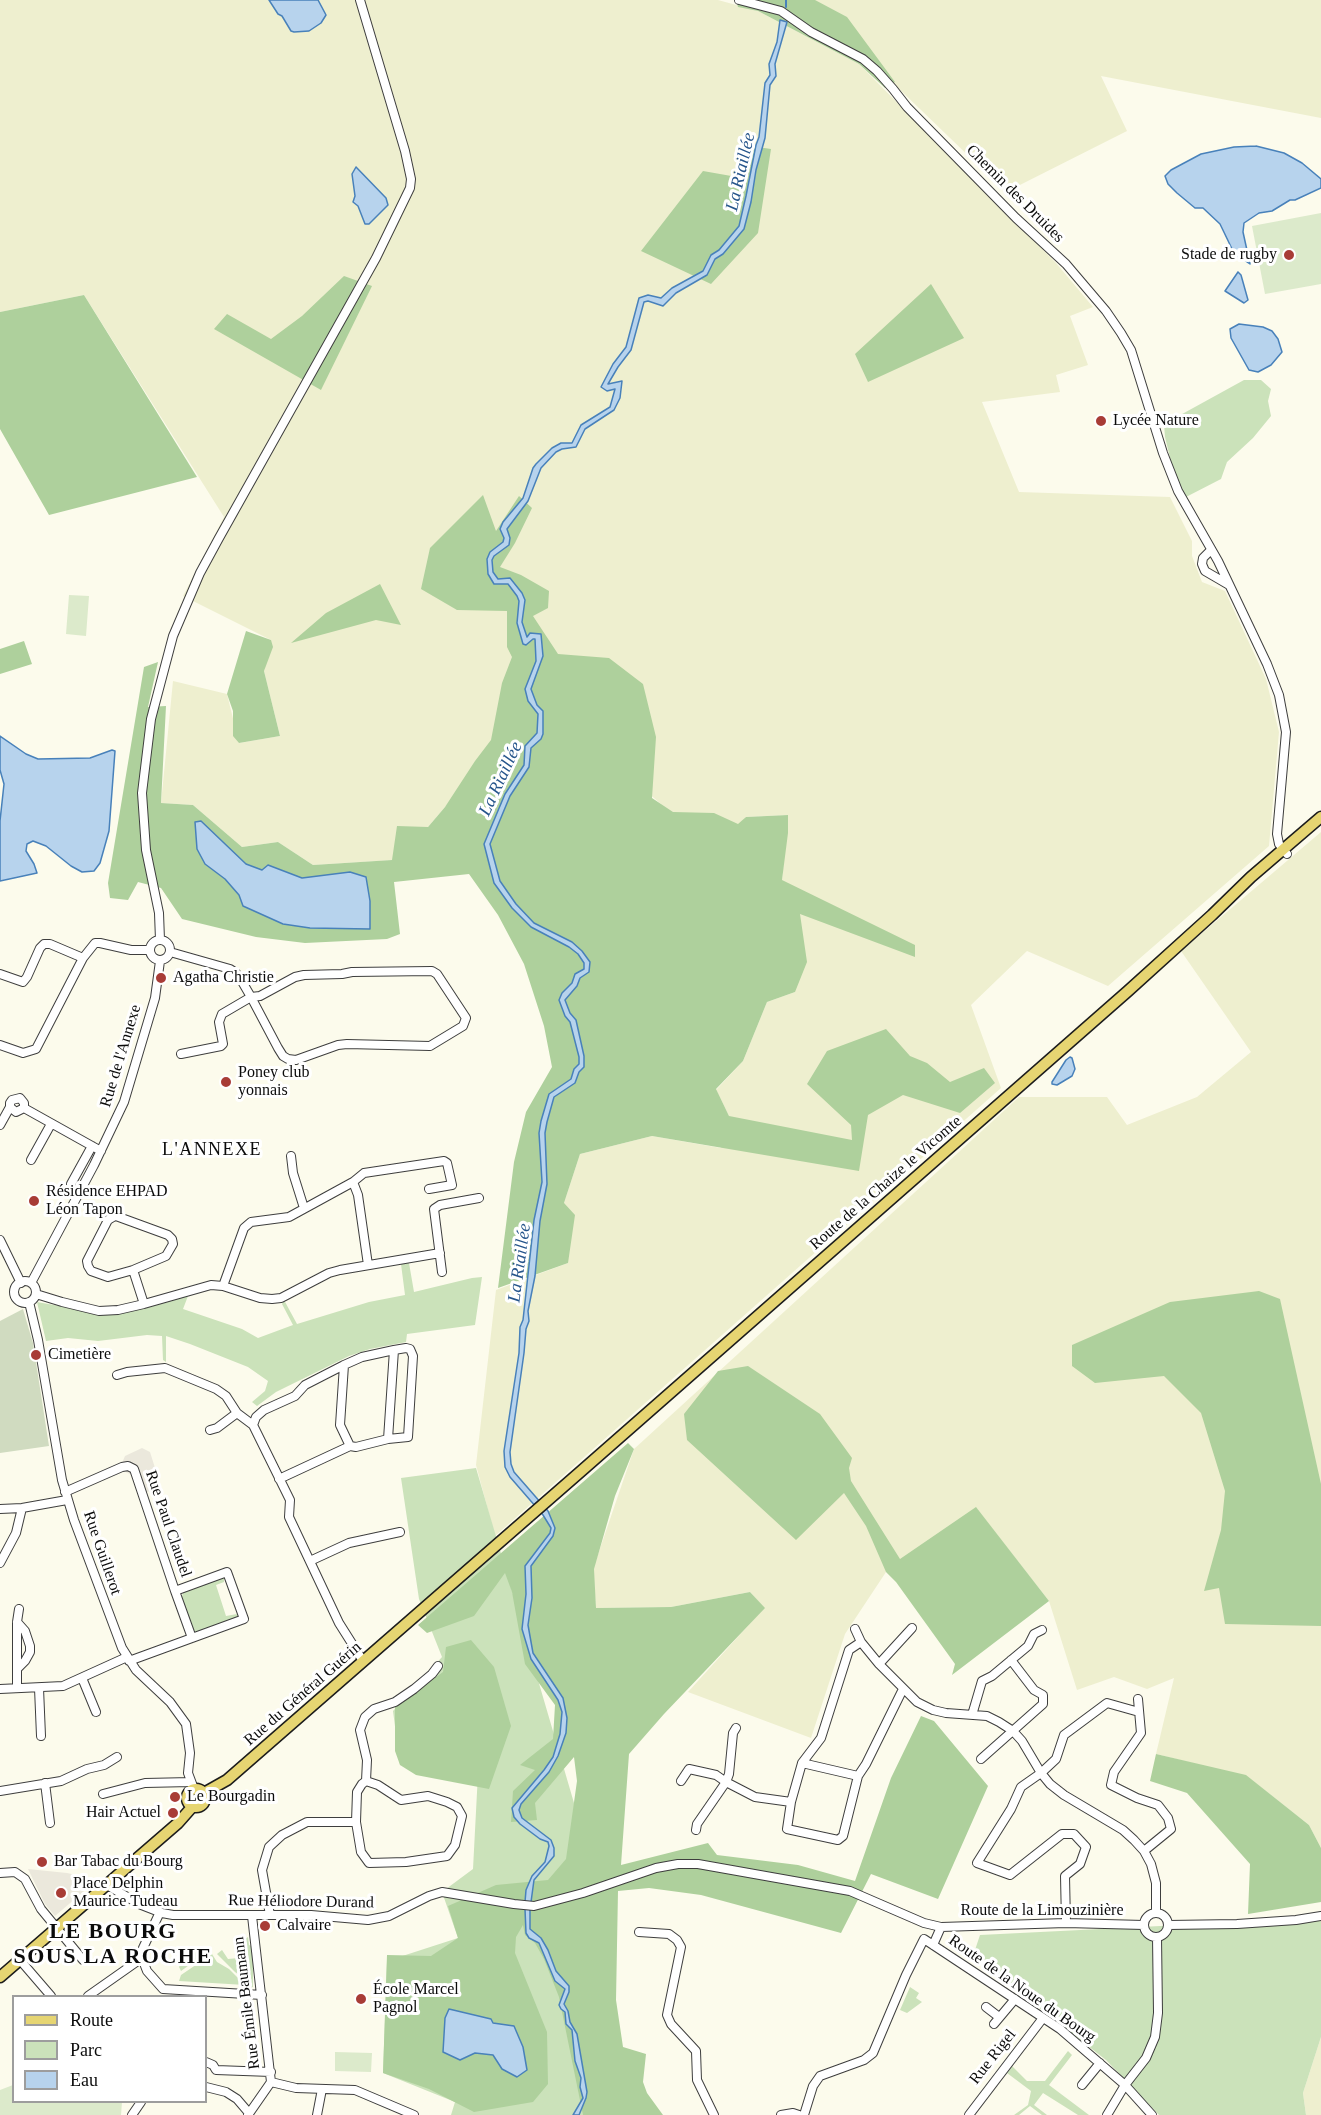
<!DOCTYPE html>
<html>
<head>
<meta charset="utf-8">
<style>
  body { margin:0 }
  #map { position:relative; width:1321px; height:2115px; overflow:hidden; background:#fcfbec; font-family:Georgia,serif }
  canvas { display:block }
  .legend { position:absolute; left:12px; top:1995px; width:195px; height:108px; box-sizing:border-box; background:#fff; border:2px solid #9d9d9d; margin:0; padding:8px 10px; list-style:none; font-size:18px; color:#0b0b0b }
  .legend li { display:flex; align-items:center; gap:12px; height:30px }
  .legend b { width:30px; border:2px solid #9d9d9d }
</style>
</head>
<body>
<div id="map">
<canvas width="1321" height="2115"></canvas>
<ul class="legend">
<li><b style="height:8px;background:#e6d572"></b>Route</li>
<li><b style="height:16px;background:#cbe2ba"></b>Parc</li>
<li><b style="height:16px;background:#b7d3ed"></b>Eau</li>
</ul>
</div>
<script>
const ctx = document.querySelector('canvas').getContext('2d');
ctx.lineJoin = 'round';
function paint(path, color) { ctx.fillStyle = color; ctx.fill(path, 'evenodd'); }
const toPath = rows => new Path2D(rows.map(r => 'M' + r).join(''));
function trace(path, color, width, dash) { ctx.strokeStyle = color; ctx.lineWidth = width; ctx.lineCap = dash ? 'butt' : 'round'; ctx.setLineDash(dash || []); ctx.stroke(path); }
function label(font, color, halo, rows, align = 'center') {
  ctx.font = font + ' Georgia,serif'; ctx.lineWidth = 6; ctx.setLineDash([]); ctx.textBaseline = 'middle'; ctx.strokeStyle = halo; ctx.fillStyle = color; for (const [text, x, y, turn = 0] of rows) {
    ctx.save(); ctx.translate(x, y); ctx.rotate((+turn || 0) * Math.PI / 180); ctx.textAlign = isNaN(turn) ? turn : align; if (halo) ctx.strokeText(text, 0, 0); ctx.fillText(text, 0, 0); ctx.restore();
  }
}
const farmland = toPath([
  [0,0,718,0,758,11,859,64,1056,263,1093,307,1070,316,1088,365,1056,375,1060,392,982,402,1019,492,1170,497,1192,541,1192,556,1202,582,1225,591,1266,679,1279,732,1269,846,1108,986,1027,951,971,1005,1001,1088,495,1536,476,1465,496,1290,568,1263,564,1203,580,1154,652,1136,721,1148,729,1116,716,1090,743,1061,767,1002,795,992,782,880,788,815,746,817,737,829,676,817,647,792,501,741,428,827,393,860,313,865,278,842,242,847,193,805,161,803,173,681,227,694,239,743,280,736,264,671,271,640,183,596,224,517,84,295,0,312],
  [807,0,1321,0,1321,118,1101,76,1127,131,1006,192],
  [1321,832,1321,1848,1309,1825,1248,1777,1156,1754,1174,1678,1147,1689,1114,1677,1077,1690,1049,1601,976,1508,886,1572,845,1634,811,1738,688,1692,764,1608,750,1592,671,1607,596,1608,593,1569,634,1449,1019,1097,1107,1097,1127,1125,1197,1097,1251,1052,1181,951],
  [1321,2037,1321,2115,1306,2115,1303,2093]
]);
const green = toPath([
  [1244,380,1261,380,1271,389,1268,401,1271,416,1253,438,1227,462,1221,479,1186,497,1173,470,1165,437,1164,424],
  [409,1263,414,1292,472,1278,482,1277,475,1325,407,1334,406,1342,370,1349,349,1356,276,1392,257,1406,252,1402,265,1391,268,1381,248,1367,190,1344,166,1336,166,1362,163,1360,162,1336,147,1335,98,1341,68,1338,46,1341,37,1302,88,1311,188,1296,183,1309,242,1329,258,1338,293,1325,282,1304,284,1300,297,1324,369,1302,405,1295,401,1264],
  [476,1468,586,1844,613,2115,451,2115,455,2102,383,2073,387,1961,458,1938,442,1892,473,1869,478,1773,400,1765,393,1711,442,1657,419,1599,401,1478],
  [222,1577,224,1578,224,1582,216,1585,226,1616,237,1614,239,1617,196,1632,193,1629,182,1597,183,1592],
  [1321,1918,1321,2037,1303,2093,1306,2115,1159,2115,1106,2060,973,1956,980,1935],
  [248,1937,249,1945,253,1947,253,1987,250,1988,250,1983,235,1972,217,1954,222,1950,228,1959,239,1958,246,1949,245,1939],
  [210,1950,181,1971,179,1967,187,1951],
  [212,1954,217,1962,229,1969,245,1985,179,1981,181,1975],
  [910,1987,919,1993,916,1998,922,2002,907,2013,900,2010],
  [1068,2051,1072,2055,1049,2085,1089,2115,1078,2115,1043,2093,1034,2105,1047,2115,1042,2115,1030,2106,1019,2115,1014,2115,1028,2105,1031,2091,1007,2073,1012,2066,1027,2081,1045,2081]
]);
const forest = toPath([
  [736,0,815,0,847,17,895,82,885,88,859,64,758,11,738,7],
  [751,146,771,149,758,233,711,284,641,251,703,171,737,177],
  [344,276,372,286,321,390,214,329,227,314,271,339,302,316],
  [931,284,964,338,868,382,855,354],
  [84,295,197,477,49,515,0,429,0,312],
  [483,495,496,531,519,496,532,508,515,543,500,567,521,575,549,591,548,608,533,616,558,654,609,658,643,684,656,737,652,798,673,812,714,813,738,824,746,817,788,815,788,833,782,880,915,945,915,957,800,914,807,962,795,992,767,1002,743,1061,716,1089,729,1116,852,1140,851,1125,807,1084,827,1051,886,1029,910,1056,927,1063,950,1082,984,1068,995,1083,960,1113,903,1095,868,1115,859,1171,652,1136,580,1154,564,1203,575,1215,568,1263,498,1288,514,1162,526,1112,552,1067,544,1026,524,964,498,915,469,874,394,882,400,934,387,939,305,943,256,937,182,919,161,888,138,882,128,900,110,898,108,883,144,667,158,662,148,707,166,706,161,803,193,805,242,847,278,842,313,865,392,860,397,826,428,827,445,807,475,761,491,740,502,683,512,657,507,647,507,611,457,610,421,589,430,548],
  [380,584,401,625,376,620,291,643,326,613],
  [246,631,271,640,273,647,264,671,280,736,239,743,233,736,233,711,227,694],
  [24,641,32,664,0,674,0,649],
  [1259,1291,1280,1299,1321,1484,1321,1626,1225,1624,1219,1588,1204,1591,1221,1530,1225,1491,1201,1413,1164,1376,1095,1383,1072,1366,1072,1345,1170,1302],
  [748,1366,820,1414,852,1458,849,1468,851,1481,900,1559,976,1507,1049,1601,952,1675,955,1664,896,1582,886,1572,866,1526,844,1493,796,1540,687,1440,684,1414,718,1371],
  [628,1443,634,1449,615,1496,594,1569,596,1608,671,1607,750,1592,765,1608,664,1714,629,1754,621,1865,708,1843,717,1855,798,1865,855,1881,891,1778,921,1716,934,1721,988,1786,938,1899,871,1874,841,1933,701,1895,649,1888,618,1891,616,2000,623,2047,646,2054,643,2082,647,2093,663,2115,583,2115,559,1997,544,1959,535,1943,525,1935,523,1925,516,1937,515,1953,547,2032,548,2084,533,2102,474,2112,429,2089,383,2073,387,1955,431,1956,458,1938,448,1906,496,1885,548,1880,566,1859,577,1781,574,1757,535,1803,537,1820,511,1822,513,1791,535,1770,520,1765,553,1739,555,1705,525,1664,512,1592,505,1573,474,1616,427,1633,418,1625],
  [471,1640,494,1667,511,1726,489,1789,416,1775,400,1765,395,1751,395,1707,443,1672,446,1647],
  [1156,1754,1246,1775,1309,1825,1321,1848,1321,1902,1248,1914,1250,1864,1187,1793,1150,1781]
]);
const cemetery = toPath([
  [23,1309,33,1343,49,1446,0,1453,0,1321]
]);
const pitch = toPath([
  [1321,213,1321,284,1265,294,1252,226],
  [69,595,89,596,86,636,66,634],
  [335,2052,372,2053,371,2072,335,2071],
  [13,2085,14,2102,122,2102,121,2115,0,2115,0,2090]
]);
const plaza = toPath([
  [142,1448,150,1452,161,1487,139,1495,132,1475,123,1471,122,1463,125,1456],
  [28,1869,67,1873,90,1878,97,1883,90,1886,55,1916,45,1904]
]);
const water = toPath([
  [269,0,318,0,326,15,321,23,309,31,294,32,291,31,282,16,278,14,269,0],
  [780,20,787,22,775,64,776,76,770,85,765,138,756,170,751,202,744,229,723,254,715,259,707,275,676,293,663,306,648,301,644,302,631,350,618,367,608,384,622,381,620,398,614,410,585,429,576,447,562,449,556,452,541,468,528,501,507,529,510,538,509,545,494,556,492,560,493,572,498,579,510,578,522,593,525,600,522,622,527,637,530,633,541,634,543,656,531,689,537,705,543,711,543,734,541,739,531,748,529,767,510,796,490,844,500,881,516,904,534,923,572,942,582,951,590,962,589,972,580,978,577,986,565,1000,570,1013,576,1020,584,1056,584,1067,579,1072,575,1083,554,1097,547,1122,545,1133,547,1184,540,1221,535,1276,528,1311,529,1321,526,1329,524,1353,510,1452,511,1464,514,1472,548,1511,555,1528,553,1536,531,1566,532,1598,528,1625,533,1653,563,1698,567,1718,566,1733,558,1756,549,1772,521,1804,519,1810,522,1818,551,1840,554,1848,554,1856,534,1880,531,1902,525,1902,526,1890,532,1876,545,1862,549,1846,548,1842,540,1839,520,1824,514,1817,512,1808,544,1770,553,1757,560,1734,562,1712,558,1700,531,1659,522,1629,526,1594,525,1566,550,1533,551,1528,543,1515,510,1477,505,1467,504,1451,519,1353,520,1327,523,1320,534,1220,542,1182,539,1133,541,1121,549,1094,571,1079,574,1069,579,1064,579,1057,570,1022,565,1016,559,1000,562,993,572,983,575,974,584,969,584,963,578,954,569,947,531,927,512,908,494,883,484,844,505,794,524,765,525,746,537,733,538,714,528,701,525,689,536,661,535,639,533,639,526,645,523,644,517,623,519,601,517,596,508,584,494,584,488,574,487,559,490,552,503,542,504,538,500,529,503,522,523,498,533,468,536,464,552,448,561,443,572,443,581,425,610,407,615,389,607,391,601,387,613,364,626,347,639,298,648,295,661,298,672,288,703,271,711,255,719,250,739,226,746,196,756,145,759,137,765,83,770,75,769,64,777,42,780,20],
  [1256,146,1284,153,1302,163,1321,179,1321,188,1295,200,1290,200,1272,211,1259,213,1244,223,1243,232,1250,264,1241,258,1235,259,1233,251,1220,224,1203,208,1195,208,1177,193,1168,184,1165,176,1171,170,1201,154,1234,147,1256,146],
  [356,167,386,198,388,205,369,224,365,224,358,206,353,202,355,196,352,174,356,167],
  [1238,272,1241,275,1248,300,1244,303,1225,291,1238,272],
  [1239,324,1263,327,1272,331,1278,339,1282,352,1271,365,1258,372,1249,370,1231,338,1230,329,1239,324],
  [0,736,26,754,38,759,90,758,112,750,115,751,109,831,100,863,94,871,82,872,71,866,46,846,33,841,27,844,26,851,34,864,37,873,0,881,0,821,4,784,0,770,0,736],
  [201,821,246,864,262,870,268,865,302,878,350,872,366,877,370,901,370,929,310,928,283,924,243,906,239,895,225,879,205,864,197,849,195,822,201,821],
  [1070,1057,1072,1058,1075,1069,1072,1076,1057,1085,1052,1084,1052,1082,1066,1060,1070,1057],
  [525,1909,530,1909,530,1929,541,1938,548,1950,556,1971,569,1986,569,1992,564,2004,568,2011,570,2022,577,2034,587,2092,586,2098,579,2115,573,2115,583,2098,580,2087,581,2078,575,2061,572,2030,566,2024,565,2012,561,2009,559,2005,565,1989,555,1981,539,1943,529,1938,526,1933,525,1909],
  [449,2009,491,2019,493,2023,514,2026,523,2047,527,2070,517,2077,502,2069,493,2055,475,2053,460,2060,443,2052,445,2018,449,2009]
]);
const stream = toPath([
  [786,7,786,0]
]);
const minor = toPath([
  [739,0,781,11,811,32,863,59,877,71,893,89,907,107,1016,218,1066,264,1106,311,1121,333,1131,350,1163,453,1178,491,1218,561,1267,664,1279,695,1286,732,1277,834,1279,844,1287,854],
  [1211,550,1203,558,1202,564,1205,571,1229,585],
  '150 950a10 10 0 1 1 20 0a10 10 0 1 1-20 0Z',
  [160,940,159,913,146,850,142,793,151,719,173,636,200,573,219,538,376,258,410,188,411,179,405,151,360,0],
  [170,952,230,969,236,973,240,978,251,997,278,1048,283,1056,288,1059,296,1060,338,1045,347,1044,430,1046,463,1026,466,1018,437,974,432,971,352,972,342,974,304,975,295,977,260,996,251,997,222,1014,219,1022,223,1044,221,1046,181,1054],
  [0,974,23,982,27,977,40,948,44,944,50,944,83,958],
  [0,1045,23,1053,36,1049,83,958,95,943,100,943,131,950,150,950],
  [24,1108,16,1112,10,1107,10,1103,12,1100,20,1098,24,1103,24,1108,101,1151],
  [0,1125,10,1107],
  [291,1156,293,1173,304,1208],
  [31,1160,51,1124],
  [353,1182,364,1173,444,1161,447,1163,452,1185,429,1189],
  [71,1184,92,1146],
  [0,1240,21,1283],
  [133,1270,108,1277,91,1271,88,1266,87,1261,108,1220,113,1217,116,1216,168,1235,172,1239,173,1244,166,1256,133,1270,144,1304],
  [442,1272,434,1209,440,1205,479,1198],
  '14 1292a11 11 0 1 1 22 0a11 11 0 1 1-22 0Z',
  [31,1283,94,1165,124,1102,155,998,160,961],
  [223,1286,244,1228,251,1222,289,1217,353,1182,358,1195,368,1265],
  [36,1294,62,1302,99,1311,118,1310,144,1304,211,1285,223,1286,260,1298,272,1299,281,1298,329,1273,340,1270,440,1253],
  [29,1302,38,1340,62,1480,74,1520,122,1648,136,1670,170,1702,186,1724,190,1753,188,1773,194,1789],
  [117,1375,127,1372,165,1368,216,1389,226,1396,237,1413,253,1425],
  [253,1425,256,1417,264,1410,295,1396,305,1385,344,1365,362,1357,394,1350,406,1348,410,1349,413,1356,408,1437,388,1439,356,1447,350,1446],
  [253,1425,290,1500,289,1517,339,1623,363,1661],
  [210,1430,217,1428,237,1413],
  [388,1439,394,1350],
  [279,1479,350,1446,340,1425,344,1365],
  [65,1492,122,1467,128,1466,134,1469,175,1591],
  [0,1509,22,1508,67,1500],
  [310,1561,349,1543,400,1532],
  [0,1563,16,1533,22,1508],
  [17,1622,25,1631,30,1646,30,1652,25,1661,18,1668],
  [855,1629,861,1642,879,1664,917,1702,933,1710,946,1713,987,1716,999,1722,1013,1731,1022,1741,1041,1773,1050,1784,1064,1795,1123,1830,1134,1840,1144,1851,1151,1864,1156,1883,1156,1913],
  [861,1642,849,1650,821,1738,802,1763,791,1802,787,1829,838,1840,843,1836,858,1776,866,1764,903,1689],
  [129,1661,244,1619,227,1572,175,1591,192,1638],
  [879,1664,912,1628],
  [82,1678,96,1712],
  [17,1688,17,1622,19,1609],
  [39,1688,41,1736],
  [0,1689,63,1686,127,1657],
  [1138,1699,1141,1733,1114,1772,1111,1785,1137,1798,1158,1805,1168,1818,1171,1829,1144,1851],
  [972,1715,982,1681,992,1676,1028,1646,1034,1634,1042,1630],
  [981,1759,1043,1704,1043,1695,1034,1690,1011,1660],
  [802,1763,858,1776],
  [366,1781,378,1785,401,1800,428,1796,447,1802,457,1807,462,1816,455,1845,447,1856,406,1862,369,1863,361,1852,356,1822,357,1792,362,1784,366,1781],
  [366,1781,367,1760,360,1730,365,1717,374,1709,395,1702,414,1689,432,1674,438,1666],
  [681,1781,689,1769,716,1775,726,1782,755,1797,791,1802],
  [45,1783,50,1823],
  [0,1791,61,1781,87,1769,104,1765,117,1757],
  [103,1794,145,1783,191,1782],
  [696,1830,697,1824,726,1782,729,1774,733,1733,736,1728],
  [0,1873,15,1872,25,1879,41,1909,83,1960],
  [107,1885,139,1904,162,1913,173,1915,311,1915,368,1920,389,1916,429,1896,442,1892,514,1904,534,1906,583,1893,656,1868,678,1864,698,1864,850,1891,924,1923,941,1927,1066,1923,1144,1925],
  [160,1912,143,1948,142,1958,147,1971,163,1989,262,1995],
  '1144 1925a12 12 0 1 1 24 0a12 12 0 1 1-24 0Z',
  [270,1915,262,1870,269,1847,282,1835,307,1822,356,1822],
  [1066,1923,1065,1876,1080,1864,1086,1847,1074,1834,1062,1834,1010,1875,977,1863,1011,1809,1021,1787,1041,1773,1056,1759,1064,1735,1107,1703,1139,1712],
  [1168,1925,1237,1924,1296,1920,1321,1916],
  [639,1932,669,1934,677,1940,681,1947,667,2015,671,2024,696,2051,697,2080,714,2115],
  [933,1945,941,1927],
  [20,1960,51,1996],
  [88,1996,142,1958],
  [986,2007,999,2017],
  [994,2024,1015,1999],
  [206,2062,213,2065,216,2070,271,2072],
  [271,2082,296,2088,355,2090,414,2115],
  [1082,2085,1100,2063],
  [206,2087,226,2092,237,2099,249,2113],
  [132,2115,141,2102],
  [248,2115,271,2082,252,1916],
  [317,2115,322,2089],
  [781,2115,793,2113,799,2115],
  [804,2115,813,2086,820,2076,864,2060,873,2053,906,1975,924,1939,1060,2029,1125,2085,1152,2115],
  [969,2115,1043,2018],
  [1107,2115,1125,2085,1146,2058,1155,2037,1158,2013,1157,1937]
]);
const major = toPath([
  '187 1798a9 9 0 1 1 18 0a9 9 0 1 1-18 0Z',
  [204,1793,227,1780,579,1473,1128,991,1212,915,1251,877,1321,817],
  [0,1977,178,1823,193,1806]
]);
const markers = [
  [1289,255,6,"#a83c36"],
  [1101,421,6,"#a83c36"],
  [161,978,6,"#a83c36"],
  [226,1082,6,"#a83c36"],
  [34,1201,6,"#a83c36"],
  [36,1355,6,"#a83c36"],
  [175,1797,6,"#a83c36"],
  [173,1813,6,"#a83c36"],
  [42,1862,6,"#a83c36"],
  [61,1893,6,"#a83c36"],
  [265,1926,6,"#a83c36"],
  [361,1999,6,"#a83c36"]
];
const streetNames = [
  ["Chemin des Druides",1015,194,45],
  ["Rue de l'Annexe",121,1056,-73],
  ["Route de la Chaize le Vicomte",886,1183,-41],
  ["Rue Paul Claudel",168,1524,71],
  ["Rue Guillerot",102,1553,71],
  ["Rue du Général Guérin",303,1694,-41],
  ["Rue Héliodore Durand",301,1902,1],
  ["Route de la Limouzinière",1042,1911],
  ["Route de la Noue du Bourg",1022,1989,35],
  ["Rue Émile Baumann",247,2003,-97],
  ["Rue Rigel",993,2057,-52]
];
const poiNames = [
  ["Stade de rugby",1277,255,"right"],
  ["Lycée Nature",1113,421],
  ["Agatha Christie",173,978],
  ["Poney club",238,1073],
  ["yonnais",238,1091],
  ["Résidence EHPAD",46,1192],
  ["Léon Tapon",46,1210],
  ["Cimetière",48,1355],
  ["Le Bourgadin",187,1797],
  ["Hair Actuel",161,1813,"right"],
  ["Bar Tabac du Bourg",54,1862],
  ["Place Delphin",73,1884],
  ["Maurice Tudeau",73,1902],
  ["Calvaire",277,1926],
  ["École Marcel",373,1990],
  ["Pagnol",373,2008]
];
const waterNames = [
  ["La Riaillée",741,172,-77],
  ["La Riaillée",501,779,-65],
  ["La Riaillée",520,1263,-82]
];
const neighbourhoodNames = [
  ["L'ANNEXE",212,1150]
];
const districtNames = [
  ["LE BOURG",113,1932],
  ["SOUS LA ROCHE",113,1957]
];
paint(farmland, '#eeefcf');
paint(green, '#cbe2ba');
paint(forest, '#aed09c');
paint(cemetery, '#d0dbc0');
paint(pitch, '#dceacb');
paint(plaza, '#ebe8dc');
paint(water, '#b7d3ed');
trace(water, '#4881ba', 1.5);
trace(stream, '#4881ba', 2);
trace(minor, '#3e3e3e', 10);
trace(major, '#1c1c1c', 13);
trace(minor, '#fff', 8);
trace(major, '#e6d572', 10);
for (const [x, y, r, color] of markers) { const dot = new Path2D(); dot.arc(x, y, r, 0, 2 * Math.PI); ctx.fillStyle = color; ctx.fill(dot); trace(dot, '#fff', 2); }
label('16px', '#0b0b0b', '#fff', streetNames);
label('16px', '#0b0b0b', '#fff', poiNames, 'left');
label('italic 18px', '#26558b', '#fff', waterNames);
ctx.letterSpacing = '1.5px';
label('18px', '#0b0b0b', '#fff', neighbourhoodNames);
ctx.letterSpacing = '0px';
ctx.letterSpacing = '1.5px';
label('bold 22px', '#0b0b0b', '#fff', districtNames);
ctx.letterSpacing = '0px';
</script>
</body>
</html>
